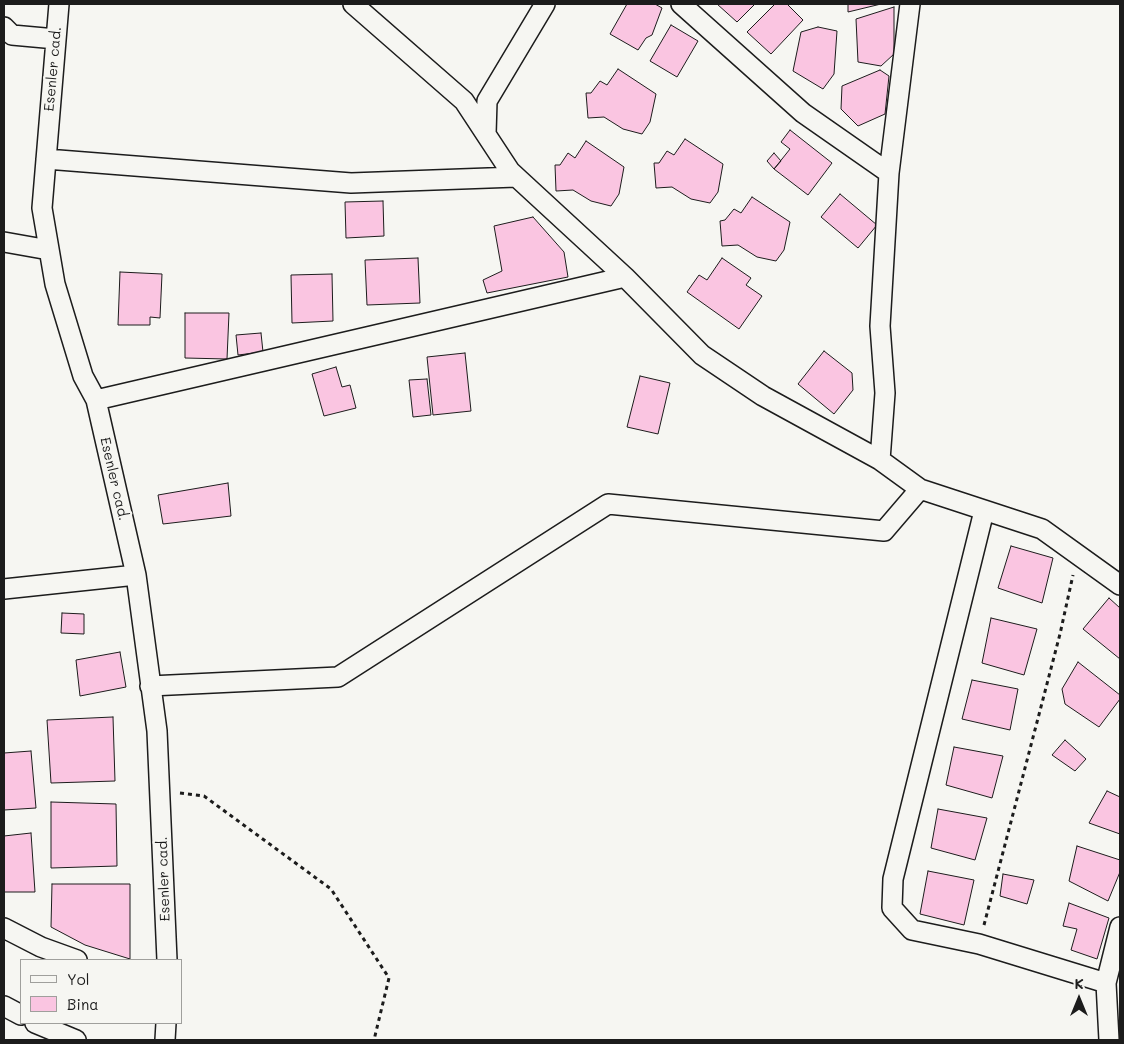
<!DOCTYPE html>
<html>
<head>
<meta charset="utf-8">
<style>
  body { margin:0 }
  #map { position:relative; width:1124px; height:1044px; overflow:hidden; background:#f6f6f2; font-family:Mali,sans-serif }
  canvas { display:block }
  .frame { position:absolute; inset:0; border:5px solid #1c1c1c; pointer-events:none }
  .legend { position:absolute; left:20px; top:959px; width:162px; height:65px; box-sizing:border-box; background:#f6f6f2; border:1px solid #9f9f9c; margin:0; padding:6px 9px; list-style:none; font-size:15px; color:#1c1c1c }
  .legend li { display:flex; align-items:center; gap:10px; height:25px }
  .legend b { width:25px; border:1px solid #9f9f9c }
  .north { position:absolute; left:1054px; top:974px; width:50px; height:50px; -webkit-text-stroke:4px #f6f6f2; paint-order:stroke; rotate:0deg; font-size:14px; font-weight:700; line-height:20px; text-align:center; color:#1c1c1c }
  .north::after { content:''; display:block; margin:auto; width:18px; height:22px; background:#1c1c1c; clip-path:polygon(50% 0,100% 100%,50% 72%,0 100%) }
</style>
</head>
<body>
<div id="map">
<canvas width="1124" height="1044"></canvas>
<div class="frame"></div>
<ul class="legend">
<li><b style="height:6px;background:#f6f6f2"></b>Yol</li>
<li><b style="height:14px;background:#fac5e1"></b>Bina</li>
</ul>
<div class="north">K</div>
</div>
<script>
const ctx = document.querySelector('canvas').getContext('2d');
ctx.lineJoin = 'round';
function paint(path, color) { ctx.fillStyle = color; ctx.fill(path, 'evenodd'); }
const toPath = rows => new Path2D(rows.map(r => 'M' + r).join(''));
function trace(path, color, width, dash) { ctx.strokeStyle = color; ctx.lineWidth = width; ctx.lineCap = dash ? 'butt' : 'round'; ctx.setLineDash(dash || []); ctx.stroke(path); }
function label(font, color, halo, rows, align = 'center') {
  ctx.font = font + ' Mali,sans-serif'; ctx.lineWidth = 4.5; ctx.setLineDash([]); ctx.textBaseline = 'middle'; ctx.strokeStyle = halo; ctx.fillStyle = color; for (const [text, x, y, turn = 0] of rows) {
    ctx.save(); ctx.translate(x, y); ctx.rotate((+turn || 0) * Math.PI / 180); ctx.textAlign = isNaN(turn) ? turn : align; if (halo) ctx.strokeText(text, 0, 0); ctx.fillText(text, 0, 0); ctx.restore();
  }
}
const building = toPath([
  [627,4,655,4,662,8,652,35,646,38,638,50,610,34,627,4],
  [717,4,755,4,737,22,717,4],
  [775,4,787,4,803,20,771,54,747,32,775,4],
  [848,4,881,4,848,12,848,4],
  [894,7,894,54,881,66,858,62,856,19,894,7],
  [671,25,698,41,677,77,650,61,671,25],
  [818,27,837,31,834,74,823,89,793,71,801,32,818,27],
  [618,69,656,94,650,122,642,134,623,129,604,117,588,118,586,93,591,93,600,81,607,85,618,69],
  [880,70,889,76,885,114,858,126,841,109,842,86,880,70],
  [790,130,832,163,808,195,774,169,790,149,781,142,790,130],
  [685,139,723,164,718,192,710,203,691,199,672,187,656,188,654,163,659,163,667,151,674,155,685,139],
  [586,141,624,167,619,194,611,206,591,201,573,190,556,191,555,165,560,165,568,153,575,158,586,141],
  [774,153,781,161,774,169,767,161,774,153],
  [840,194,877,225,858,248,821,217,840,194],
  [752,197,790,222,784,250,776,261,757,257,738,245,722,246,720,221,725,220,734,209,741,213,752,197],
  [383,201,384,236,346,238,345,202,383,201],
  [533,217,564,252,568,277,487,293,483,280,502,271,494,226,533,217],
  [418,258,420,303,367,305,365,260,418,258],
  [722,258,751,278,746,285,762,296,739,329,687,292,699,275,707,280,722,258],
  [120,272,162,274,160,318,150,317,150,325,118,325,120,272],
  [332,274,333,321,292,323,291,275,332,274],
  [185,313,229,313,227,359,185,358,185,313],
  [261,333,263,352,238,355,236,335,261,333],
  [824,351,852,373,853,390,834,414,798,384,824,351],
  [465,353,471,411,433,415,427,357,465,353],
  [336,367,342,387,350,385,356,408,324,416,312,374,336,367],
  [640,376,670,383,658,434,627,427,640,376],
  [427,379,431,415,413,417,409,380,427,379],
  [228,483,231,516,163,524,158,495,228,483],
  [1011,546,1053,558,1042,603,998,588,1011,546],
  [1109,598,1120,608,1120,659,1083,629,1109,598],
  [62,613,84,614,84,634,61,633,62,613],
  [991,618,1037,629,1024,675,982,663,991,618],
  [120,652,126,687,80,696,76,660,120,652],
  [1078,662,1120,695,1120,699,1099,727,1065,704,1062,689,1078,662],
  [972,680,1018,689,1010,730,962,719,972,680],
  [113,717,115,781,51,783,47,720,113,717],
  [1065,740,1086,759,1075,771,1052,755,1065,740],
  [954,747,1003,756,992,798,946,785,954,747],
  [31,751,36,808,4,810,4,753,31,751],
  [1107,791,1120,797,1120,834,1089,823,1107,791],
  [51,802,116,804,117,866,51,868,51,802],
  [938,809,987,818,975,860,931,848,938,809],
  [31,833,35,892,4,892,4,836,31,833],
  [1077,846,1120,860,1120,872,1108,901,1069,881,1077,846],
  [928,871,974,880,964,925,920,914,928,871],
  [1003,874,1034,880,1027,904,1000,896,1003,874],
  [52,884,130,884,130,959,85,945,51,927,52,884],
  [1069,903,1109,918,1097,959,1071,950,1077,929,1063,926,1069,903]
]);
const path = toPath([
  [180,793,204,796,331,889,389,978,374,1040],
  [984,925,1060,634,1073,575]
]);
const street = toPath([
  [59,4,42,208,55,284,83,376,96,400,136,575,157,731,167,960],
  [353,4,464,101,510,171,625,277,702,355,763,396,880,460,920,489,1042,529,1120,585],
  [681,4,803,113,889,173],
  [4,27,12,35,56,39],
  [486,134,487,101,545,4],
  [46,159,351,183,516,177],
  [4,242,49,250],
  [96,400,625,277],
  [880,460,885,393,880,326,889,173,910,4],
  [984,511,893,879,892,908,912,930,979,944,1106,983],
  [4,589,136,575],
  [150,686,338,677,608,504,884,531,920,489],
  [4,928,41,947,77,960],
  [4,1006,21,1015],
  [35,1023,76,1040],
  [165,1040,166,1023],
  [1109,1040,1106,983,1120,927]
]);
const streetNames = [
  ["Esenler cad.",53,69,-85],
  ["Esenler cad.",114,479,77],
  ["Esenler cad.",164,879,-92]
];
paint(building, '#fac5e1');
trace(building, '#1c1c1c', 1);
trace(street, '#1c1c1c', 22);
trace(path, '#1c1c1c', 3, [4, 4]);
trace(street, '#f6f6f2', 19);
label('14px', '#1c1c1c', '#f6f6f2', streetNames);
</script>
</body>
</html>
